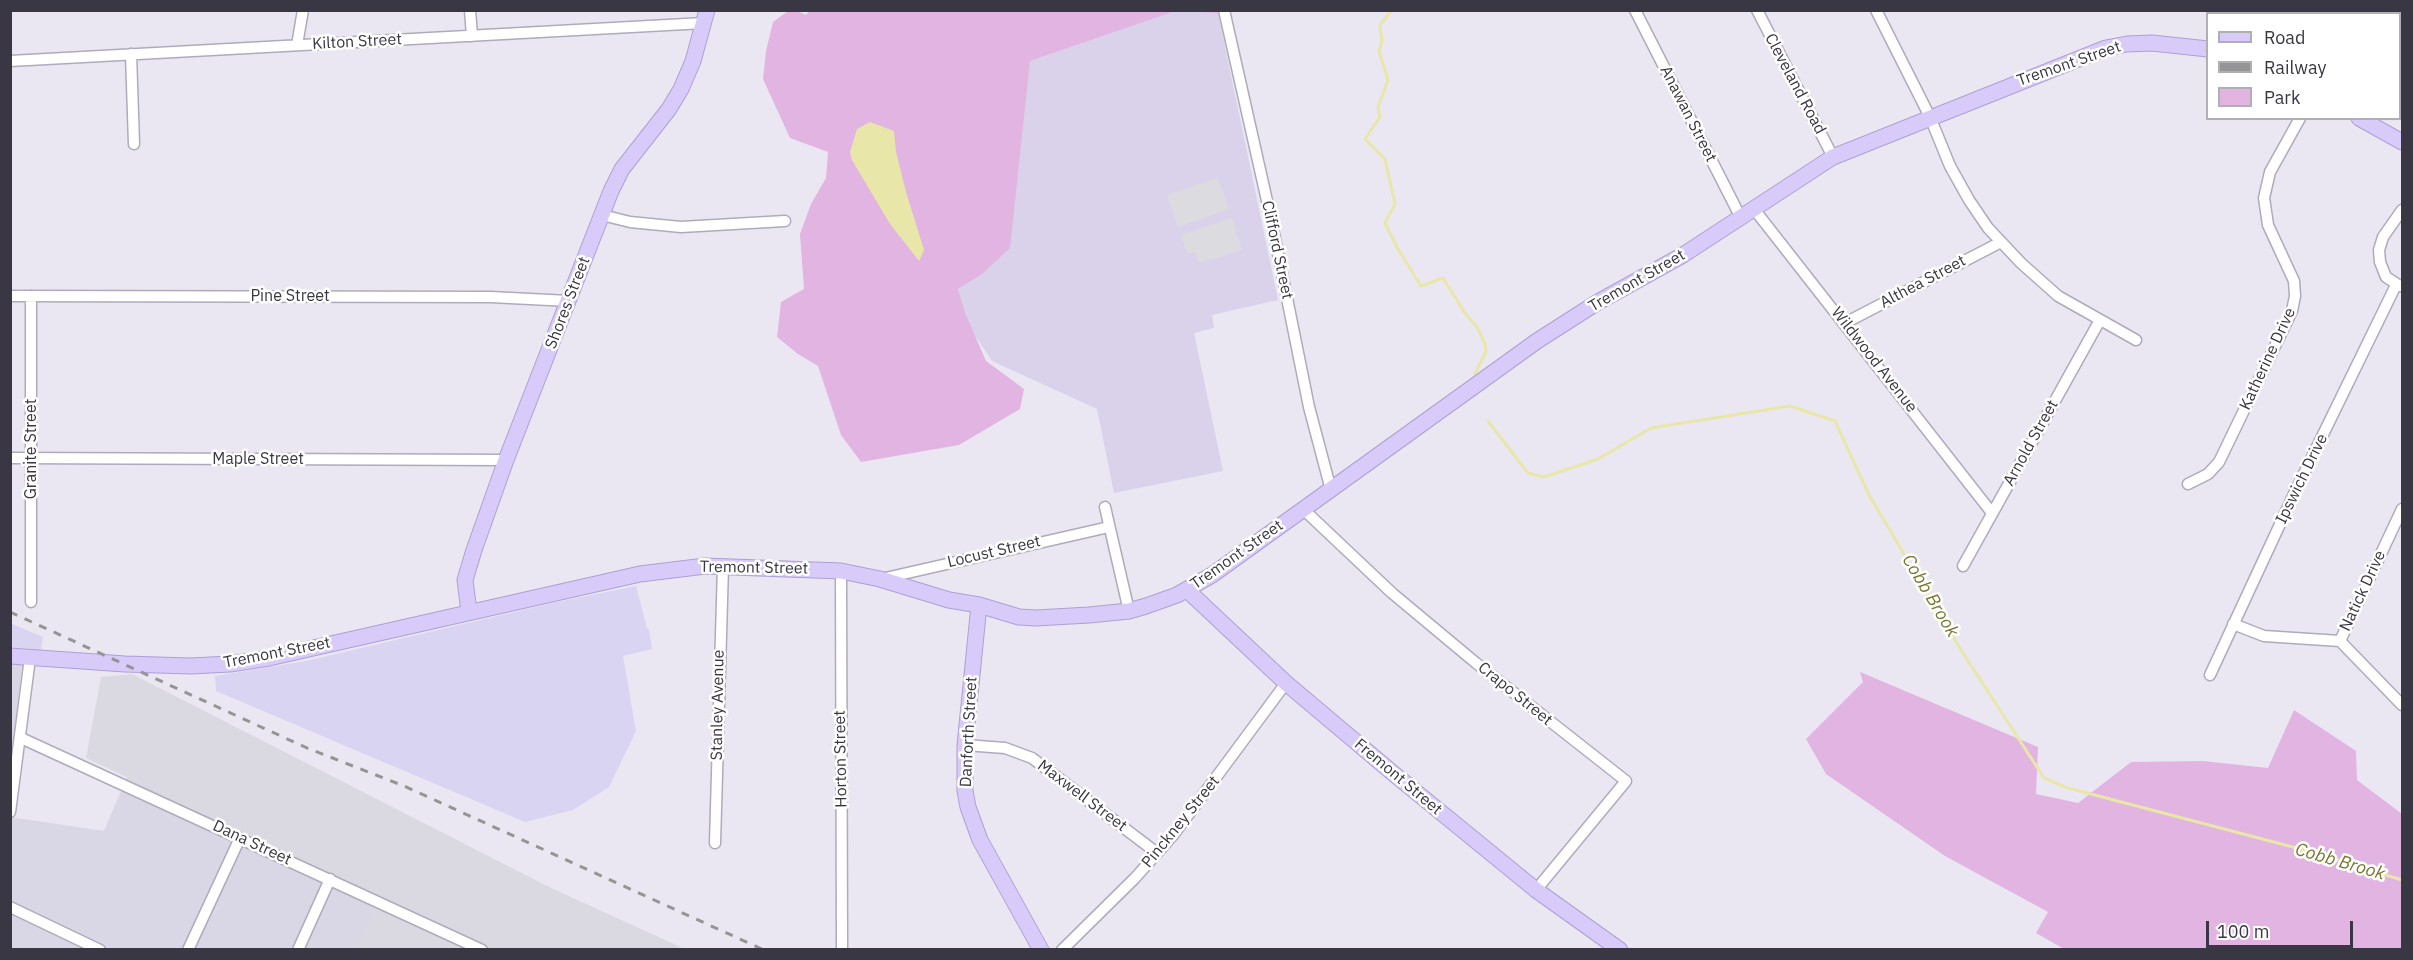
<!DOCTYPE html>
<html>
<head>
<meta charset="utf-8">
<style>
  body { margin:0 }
  #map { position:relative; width:2413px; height:960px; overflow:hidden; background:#eae7f2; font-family:"IBM Plex Sans",sans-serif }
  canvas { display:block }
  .frame { position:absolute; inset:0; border:12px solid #393744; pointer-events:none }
  .legend { position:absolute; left:2206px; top:12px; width:195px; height:108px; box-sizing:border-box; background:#fff; border:2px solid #b0afb4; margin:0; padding:8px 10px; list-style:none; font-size:18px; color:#393744 }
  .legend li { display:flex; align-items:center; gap:12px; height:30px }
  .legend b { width:30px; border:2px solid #b0afb4 }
  .scale { position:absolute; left:2206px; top:921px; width:147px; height:27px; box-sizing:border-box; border:3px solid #393744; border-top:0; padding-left:8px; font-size:18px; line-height:21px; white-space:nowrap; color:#393744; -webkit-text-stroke:4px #fff; paint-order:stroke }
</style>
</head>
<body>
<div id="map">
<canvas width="2413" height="960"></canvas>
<div class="frame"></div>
<ul class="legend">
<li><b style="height:8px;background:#d8caf9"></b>Road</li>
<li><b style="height:8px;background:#959595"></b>Railway</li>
<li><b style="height:16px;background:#e2b4e2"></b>Park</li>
</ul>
<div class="scale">100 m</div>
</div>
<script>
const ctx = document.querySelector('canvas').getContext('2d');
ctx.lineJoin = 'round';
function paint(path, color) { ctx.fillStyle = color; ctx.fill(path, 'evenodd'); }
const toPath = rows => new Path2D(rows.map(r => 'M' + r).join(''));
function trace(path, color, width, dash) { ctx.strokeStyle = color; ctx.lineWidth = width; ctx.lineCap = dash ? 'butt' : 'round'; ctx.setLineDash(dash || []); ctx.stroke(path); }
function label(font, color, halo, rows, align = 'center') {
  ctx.font = font + ' "IBM Plex Sans",sans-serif'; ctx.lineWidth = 5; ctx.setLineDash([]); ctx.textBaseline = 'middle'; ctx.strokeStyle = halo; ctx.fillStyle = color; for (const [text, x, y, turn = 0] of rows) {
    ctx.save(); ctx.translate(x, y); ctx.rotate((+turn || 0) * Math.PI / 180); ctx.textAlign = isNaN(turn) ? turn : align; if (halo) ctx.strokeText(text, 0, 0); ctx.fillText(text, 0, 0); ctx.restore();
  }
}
const residential = toPath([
  [11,664,22,665,11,759,10,664],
  [127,777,380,896,355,949,11,949,10,817,104,831]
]);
const commercial = toPath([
  [636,586,647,628,649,629,652,649,623,656,636,731,609,787,573,810,525,822,216,691,215,676,306,661,557,602],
  [10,623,43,637,41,650,11,647]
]);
const industrial = toPath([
  [132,674,549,887,685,949,355,949,379,896,86,758,101,677]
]);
const education = toPath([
  [1173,11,1218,13,1278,300,1212,315,1214,328,1194,333,1223,471,1114,493,1097,409,992,361,970,328,958,289,981,275,1012,162,1030,61]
]);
const green = toPath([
  [810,10,1218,10,1218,13,1175,11,1030,61,1010,248,981,275,958,289,966,315,986,361,1024,389,1020,409,959,445,861,462,841,435,818,366,798,354,777,337,781,302,804,289,800,234,811,204,826,178,828,152,790,138,763,79,766,51,773,22,788,11,797,11,806,15],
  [1860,672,2038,747,2036,794,2078,803,2131,762,2203,761,2268,768,2294,710,2356,751,2357,780,2402,814,2402,949,2064,949,2036,933,2048,912,1945,856,1826,774,1806,739,1863,682]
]);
const parking = toPath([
  [1218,178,1229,209,1178,227,1167,195],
  [1232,218,1242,250,1199,263,1195,252,1187,254,1181,235]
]);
const water = toPath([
  [870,122,894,131,896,152,906,192,924,250,919,261,890,224,852,160,850,152,857,129]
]);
const stream = toPath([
  [1392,10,1380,25,1382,41,1379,51,1388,80,1378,107,1380,117,1365,139,1385,159,1395,204,1385,223,1398,249,1421,286,1443,278,1465,313,1477,327,1485,344,1486,351,1475,374],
  [1488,421,1528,473,1544,477,1598,459,1651,428,1790,406,1835,421,1869,495,1961,650,2044,778,2068,788,2308,851,2402,880]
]);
const street = toPath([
  [470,10,472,36],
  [1224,10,1270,214,1309,407,1331,490],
  [1635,10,1741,218],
  [1757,10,1833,157],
  [1876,10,1930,117,1950,166,1969,200,1988,228,2021,263,2058,296,2136,340],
  [297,45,303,10],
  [131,54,134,144],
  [10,61,704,23],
  [1754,209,1992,513],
  [602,215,630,222,681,227,785,221],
  [2400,286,2386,277,2380,262,2379,250,2383,237,2402,210],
  [10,296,491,297,569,301],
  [1845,323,2001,242],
  [10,458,506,460],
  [2188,484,2208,474,2219,462,2292,311,2295,296,2294,281,2268,225,2264,198,2270,172,2300,118],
  [1105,507,1129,611],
  [1303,509,1392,593,1476,663,1626,781,1536,890],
  [1963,566,2100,320],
  [841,571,842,948],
  [881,579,1109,527],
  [31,602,31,296],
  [2233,624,2264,636,2340,641,2402,705],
  [2340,641,2402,509],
  [2210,675,2294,494,2396,285],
  [21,738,482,950],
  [965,745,1005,748,1032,758,1157,853],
  [10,812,30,658],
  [715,843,723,566],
  [10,907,100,950],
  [188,950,240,838],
  [298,950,330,879],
  [1062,950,1135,878,1174,834,1286,683]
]);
const secondary = toPath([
  [2359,118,2402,142],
  [1187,590,1286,683,1394,774,1536,890,1620,950],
  [979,605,965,745,965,791,968,807,980,840,1041,950],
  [469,612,465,580,474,550,506,460,611,191,622,169,669,109,681,89,693,61,707,10],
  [10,656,125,664,191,666,230,664,269,658,640,574,705,566,841,571,880,579,949,600,979,605,1019,617,1036,618,1089,615,1129,611,1146,606,1177,595,1212,575,1537,341,1598,302,1683,255,1833,157,2106,48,2127,44,2152,43,2208,49]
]);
const rail = toPath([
  [10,612,307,748,404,786,764,950]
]);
const streetNames = [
  ["Kilton Street",357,42,-3],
  ["Tremont Street",2069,64,-19],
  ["Cleveland Road",1795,84,62],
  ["Anawan Street",1688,114,63],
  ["Clifford Street",1277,250,78],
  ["Tremont Street",1637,281,-30],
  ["Althea Street",1923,282,-28],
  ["Pine Street",290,296],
  ["Shores Street",568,303,-69],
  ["Katherine Drive",2268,359,-65],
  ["Wildwood Avenue",1874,360,52],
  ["Arnold Street",2031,443,-61],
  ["Granite Street",31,449,-90],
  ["Maple Street",258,459],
  ["Ipswich Drive",2302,479,-64],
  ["Locust Street",994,552,-13],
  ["Tremont Street",1237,555,-35],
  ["Tremont Street",754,568,1],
  ["Natick Drive",2363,591,-65],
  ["Tremont Street",277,653,-11],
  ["Crapo Street",1515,694,39],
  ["Stanley Avenue",718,705,-89],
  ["Danforth Street",969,732,-87],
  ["Horton Street",841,759,-91],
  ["Fremont Street",1398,777,40],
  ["Maxwell Street",1082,796,37],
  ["Pinckney Street",1181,822,-51],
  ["Dana Street",252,843,25]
];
const waterNames = [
  ["Cobb Brook",1930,596,59],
  ["Cobb Brook",2340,862,16]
];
paint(residential, '#d9d6e5');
paint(commercial, '#d8d4f2');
paint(industrial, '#dad9e1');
paint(education, '#d9d2ea');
paint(green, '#e2b4e2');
paint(parking, '#dcdce0');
paint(water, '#e9e6a9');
trace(stream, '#e9e6a9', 3);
trace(street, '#afabbc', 13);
trace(secondary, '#aea0d3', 17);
trace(street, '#fff', 10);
trace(secondary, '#d8caf9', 15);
trace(rail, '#959595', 3, [8, 8]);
label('16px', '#393744', '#fff', streetNames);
label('italic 18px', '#79762e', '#fff', waterNames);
</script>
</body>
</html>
